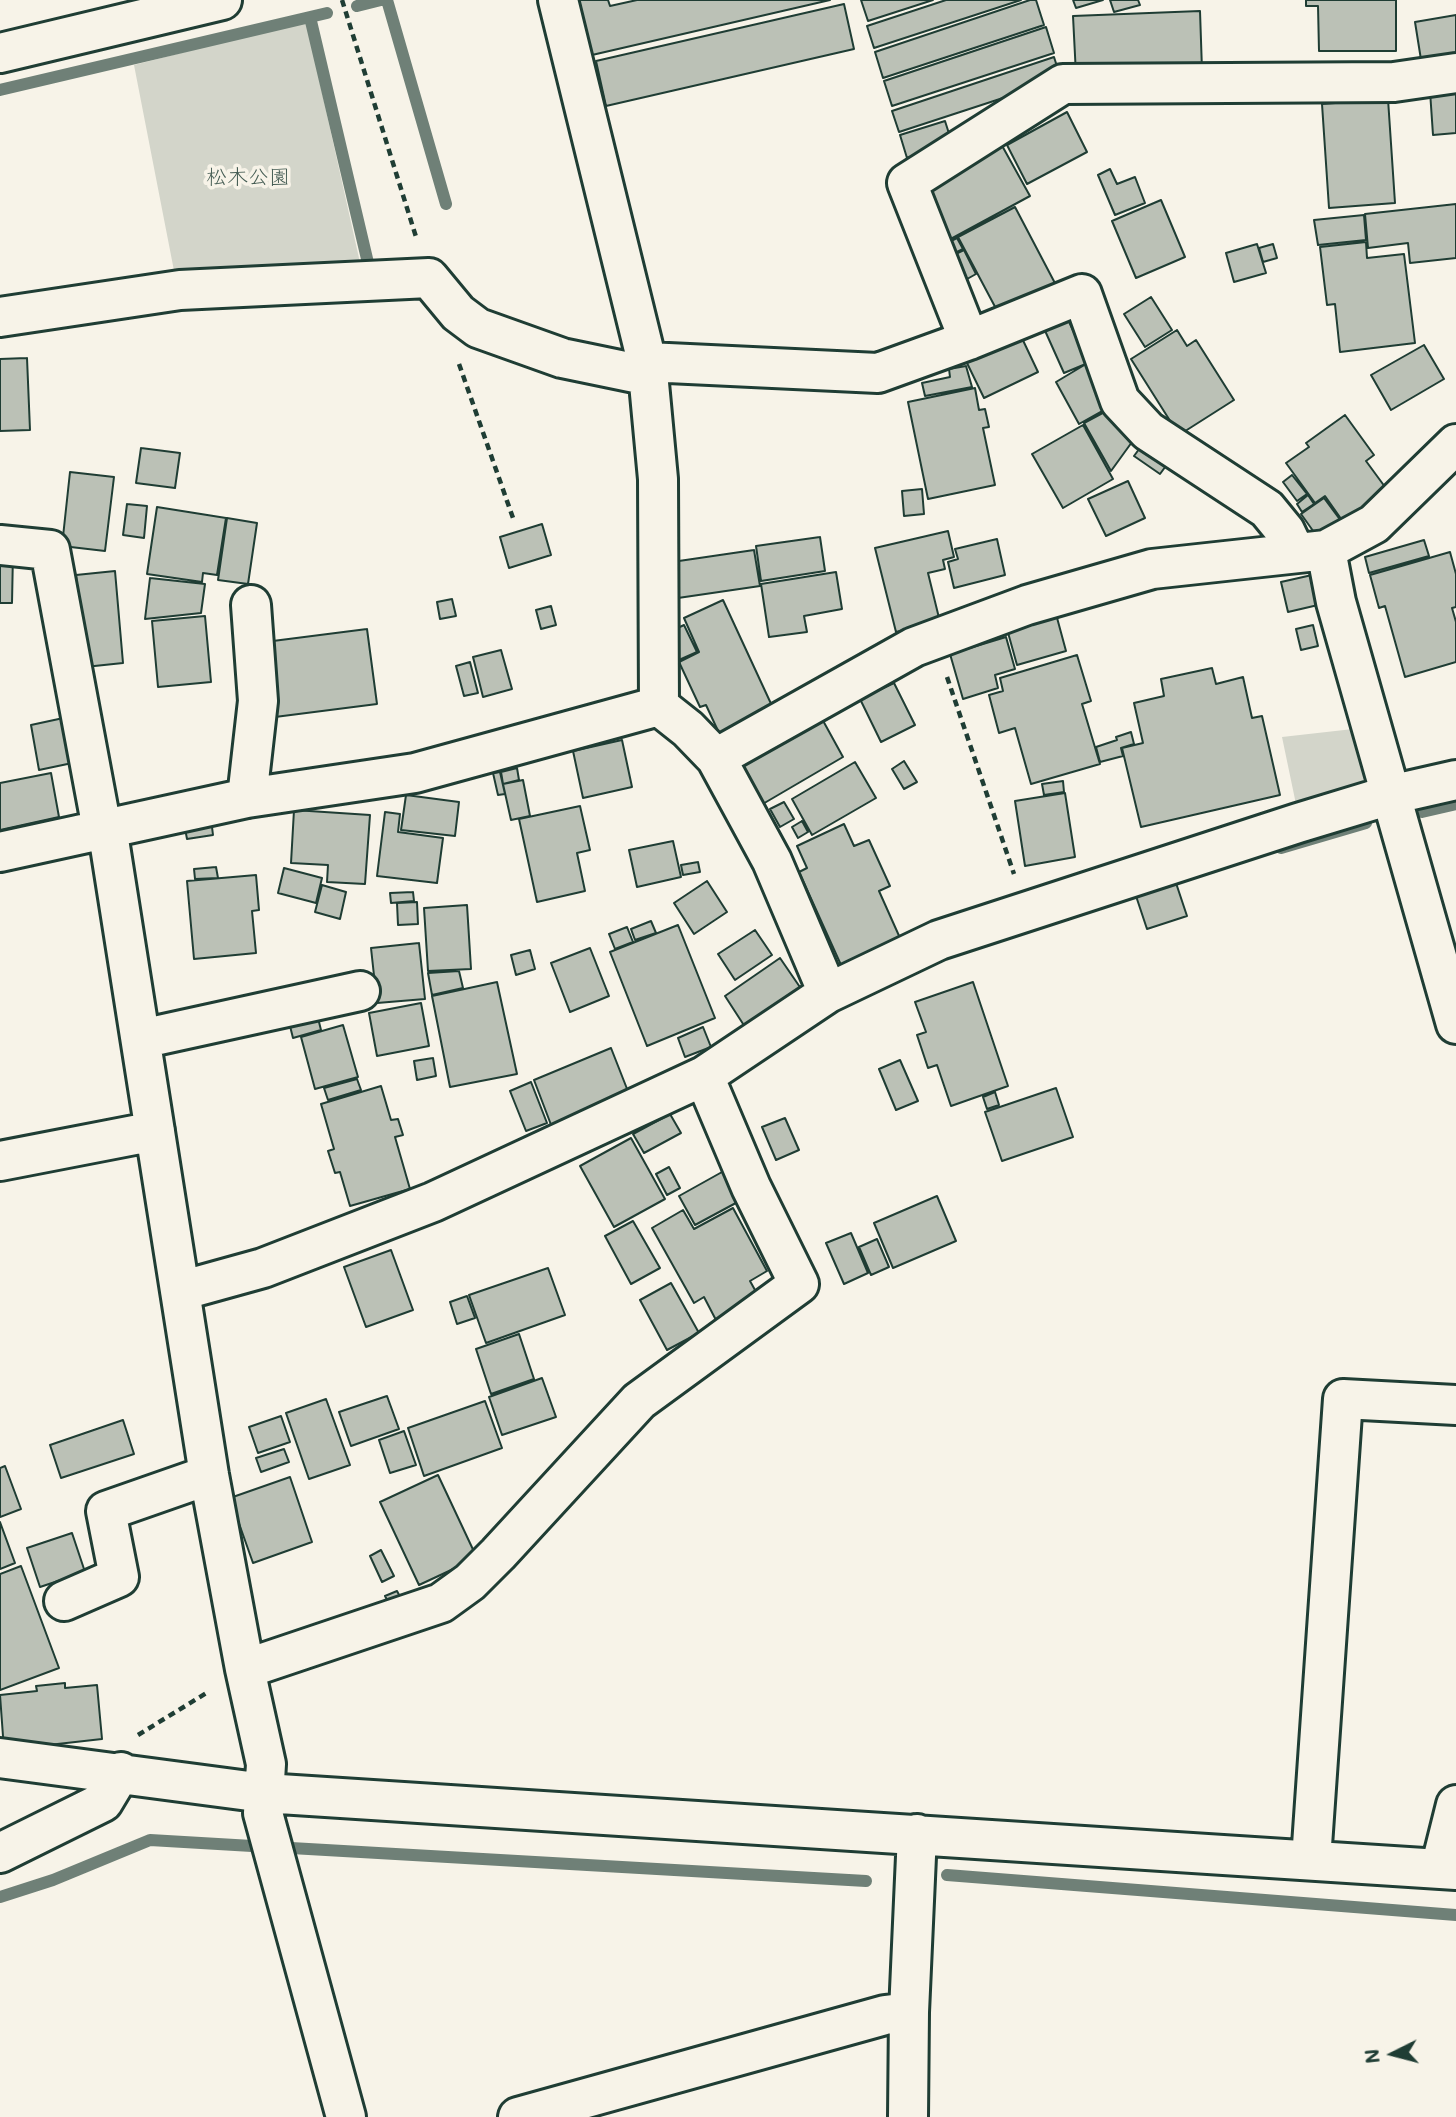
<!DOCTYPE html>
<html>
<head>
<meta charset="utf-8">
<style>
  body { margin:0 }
  #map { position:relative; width:1456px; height:2117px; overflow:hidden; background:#f7f3e8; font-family:Mali,sans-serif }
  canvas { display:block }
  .north { position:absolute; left:1358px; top:2019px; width:70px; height:70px; -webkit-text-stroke:5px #f7f3e8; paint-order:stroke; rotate:264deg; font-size:19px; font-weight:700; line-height:28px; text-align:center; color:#1f3d34 }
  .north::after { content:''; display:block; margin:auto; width:24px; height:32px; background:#1f3d34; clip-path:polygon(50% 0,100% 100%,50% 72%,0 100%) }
</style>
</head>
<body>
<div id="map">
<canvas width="1456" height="2117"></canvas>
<div class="north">N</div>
</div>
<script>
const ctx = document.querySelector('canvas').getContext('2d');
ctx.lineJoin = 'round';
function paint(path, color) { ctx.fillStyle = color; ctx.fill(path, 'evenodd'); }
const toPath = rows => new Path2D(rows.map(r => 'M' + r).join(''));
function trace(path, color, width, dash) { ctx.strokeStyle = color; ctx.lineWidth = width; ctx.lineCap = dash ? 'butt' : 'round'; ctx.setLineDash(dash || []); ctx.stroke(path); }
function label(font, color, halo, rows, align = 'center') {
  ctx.font = font + ' Mali,"Klee One",sans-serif'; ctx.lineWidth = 7; ctx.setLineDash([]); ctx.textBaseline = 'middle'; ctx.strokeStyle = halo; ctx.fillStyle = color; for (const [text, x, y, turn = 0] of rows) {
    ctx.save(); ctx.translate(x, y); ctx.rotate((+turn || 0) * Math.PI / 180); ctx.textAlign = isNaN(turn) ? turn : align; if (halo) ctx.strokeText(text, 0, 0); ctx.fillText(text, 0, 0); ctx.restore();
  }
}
const green = toPath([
  [306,21,361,267,176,281,134,65],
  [1353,729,1367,777,1361,787,1297,809,1282,737]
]);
const stream = toPath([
  [387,0,446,204],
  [357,6,381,0],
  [310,17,368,263],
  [0,90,327,13],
  [1422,812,1456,804],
  [1281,848,1366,823],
  [291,1848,866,1881],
  [947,1875,1456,1915],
  [0,1897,53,1880,150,1840,252,1846]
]);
const building = toPath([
  [579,0,608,0,610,6,637,0,830,0,592,55,579,0],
  [861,0,933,0,868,21,861,0],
  [946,0,1021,0,874,48,867,26,946,0],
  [1030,0,1036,0,1044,25,883,78,875,52,1030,0],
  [1073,0,1103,0,1076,8,1073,0],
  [1110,0,1138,0,1140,5,1114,12,1110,0],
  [1306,0,1396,0,1396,51,1319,51,1318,6,1306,6,1306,0],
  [844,4,854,49,606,106,596,61,844,4],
  [1200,11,1202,70,1076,75,1073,16,1200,11],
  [1456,15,1456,61,1422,66,1415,22,1456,15],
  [1046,27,1054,53,892,106,884,81,1046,27],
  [1054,57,1061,79,899,132,892,111,1054,57],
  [1456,89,1456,133,1433,135,1430,91,1456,89],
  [1388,99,1395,203,1329,208,1322,104,1388,99],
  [1067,112,1087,152,1027,184,1007,145,1067,112],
  [945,121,952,143,907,158,900,135,945,121],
  [1000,142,1030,196,947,241,921,192,1000,142],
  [1110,169,1117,184,1135,177,1145,203,1115,215,1098,175,1110,169],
  [1161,200,1185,257,1136,278,1112,221,1161,200],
  [1456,204,1456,258,1410,263,1408,243,1368,248,1365,214,1456,204],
  [1015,207,1057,287,1001,318,958,237,1015,207],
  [1364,215,1366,240,1318,245,1314,220,1364,215],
  [957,238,963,249,949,256,943,245,957,238],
  [1366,242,1367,258,1404,254,1415,343,1340,352,1335,304,1327,305,1320,247,1366,242],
  [1257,244,1266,273,1234,282,1226,253,1257,244],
  [1273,244,1277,258,1263,262,1259,248,1273,244],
  [964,250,976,274,960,283,947,258,964,250],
  [1151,297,1172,330,1145,347,1124,314,1151,297],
  [1065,313,1088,363,1064,373,1042,324,1065,313],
  [1177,330,1187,346,1196,340,1234,400,1179,435,1131,359,1177,330],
  [1020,334,1038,372,984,398,966,361,1020,334],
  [1424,345,1444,379,1391,410,1371,375,1424,345],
  [27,358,30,430,0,431,0,359,27,358],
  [1086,364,1111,406,1079,424,1056,382,1086,364],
  [966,366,972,387,925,396,922,383,950,377,949,369,966,366],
  [975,388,979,410,985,409,989,427,983,428,995,485,928,499,908,402,975,388],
  [1112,408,1132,442,1111,471,1084,423,1112,408],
  [1345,415,1374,455,1366,461,1388,491,1344,523,1325,496,1315,503,1286,463,1309,447,1306,443,1345,415],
  [1083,425,1113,479,1063,508,1032,454,1083,425],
  [1145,441,1171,459,1160,474,1134,456,1145,441],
  [141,448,180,453,175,488,136,483,141,448],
  [70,472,114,477,105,551,62,546,70,472],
  [1292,475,1307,494,1297,501,1283,482,1292,475],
  [1128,481,1145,518,1106,536,1088,499,1128,481],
  [922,489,924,514,904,516,902,491,922,489],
  [1308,495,1314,504,1302,512,1297,504,1308,495],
  [1324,498,1344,525,1321,542,1301,514,1324,498],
  [127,504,147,506,144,538,123,535,127,504],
  [157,507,226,518,217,575,203,573,202,582,147,574,157,507],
  [227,518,257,523,248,584,218,580,227,518],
  [542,524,551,555,509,568,500,537,542,524],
  [948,531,954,557,943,560,945,569,928,573,940,622,896,632,875,548,948,531],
  [820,537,825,571,761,581,756,546,820,537],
  [997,539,1005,575,954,588,948,562,958,559,955,549,997,539],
  [1424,540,1429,556,1369,573,1365,557,1424,540],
  [754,550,760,586,678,598,672,562,754,550],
  [1450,552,1456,574,1456,607,1452,608,1456,622,1456,662,1405,677,1385,606,1379,608,1370,575,1450,552],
  [0,553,13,553,12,603,0,603,0,553],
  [115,571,123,663,85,667,76,575,115,571],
  [836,572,842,609,804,616,807,632,769,637,761,584,836,572],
  [1312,575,1318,605,1288,612,1281,582,1312,575],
  [150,578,205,584,201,613,145,619,150,578],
  [452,599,456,616,440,619,437,602,452,599],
  [723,600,773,708,719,733,706,705,700,707,679,662,699,652,684,618,723,600],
  [551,606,556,625,541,629,536,610,551,606],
  [1056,614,1066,651,1017,665,1007,629,1056,614],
  [205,616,211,682,158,687,152,621,205,616],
  [684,625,697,652,679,660,667,633,684,625],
  [1313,625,1318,646,1301,650,1296,629,1313,625],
  [367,629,377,704,275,717,265,642,367,629],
  [1006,637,1015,669,995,675,998,688,963,699,950,654,1006,637],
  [501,650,512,689,483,697,473,657,501,650],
  [1077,655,1091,701,1082,704,1100,764,1031,784,1015,728,999,733,989,695,1003,691,1000,678,1077,655],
  [470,662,478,693,464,696,456,666,470,662],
  [1212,668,1216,684,1243,677,1252,718,1262,716,1280,795,1141,827,1122,748,1143,743,1134,703,1164,696,1161,679,1212,668],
  [894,683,915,725,881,742,860,699,894,683],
  [68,717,77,762,39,770,31,725,68,717],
  [821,717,843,757,761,805,739,765,821,717],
  [1131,732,1134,744,1121,748,1123,756,1100,762,1096,747,1117,740,1116,737,1131,732],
  [622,740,632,787,583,798,573,751,622,740],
  [904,761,917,782,904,789,892,769,904,761],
  [855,762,876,798,812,835,792,799,855,762],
  [517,768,519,780,503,784,501,772,517,768],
  [500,772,505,794,498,795,493,773,500,772],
  [51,773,59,817,0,830,0,783,51,773],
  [523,780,530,816,511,820,503,784,523,780],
  [1063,781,1064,792,1044,795,1042,784,1063,781],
  [1065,793,1075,857,1025,866,1015,801,1065,793],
  [406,795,459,802,455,836,401,830,406,795],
  [784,802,794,819,780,827,770,809,784,802],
  [580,806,590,850,577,853,585,891,537,902,519,819,580,806],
  [294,810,370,815,365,884,327,882,328,865,291,863,294,810],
  [385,812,400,814,398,832,443,838,437,883,377,876,385,812],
  [211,819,213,835,187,839,184,823,211,819],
  [802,821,808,832,798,838,792,827,802,821],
  [844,824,854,846,869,840,890,886,879,891,900,938,841,965,799,872,807,868,797,846,844,824],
  [673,841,681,877,637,887,629,850,673,841],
  [698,862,700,872,683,875,681,865,698,862],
  [216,867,218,878,195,879,194,869,216,867],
  [284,868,322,878,316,903,278,893,284,868],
  [256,875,259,910,252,911,256,953,194,959,187,881,256,875],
  [1175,880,1187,916,1147,929,1135,893,1175,880],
  [707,881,727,912,694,934,674,903,707,881],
  [322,885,346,892,340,919,315,912,322,885],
  [413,892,414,901,391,903,390,893,413,892],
  [417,902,418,924,398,925,397,903,417,902],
  [467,905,471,969,428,971,424,908,467,905],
  [651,921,656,933,635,940,631,929,651,921],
  [678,925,715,1018,647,1046,610,952,678,925],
  [627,927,633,942,615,949,609,934,627,927],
  [755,930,772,955,735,980,718,954,755,930],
  [419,943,425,999,377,1003,371,948,419,943],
  [590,948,609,996,570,1012,551,963,590,948],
  [530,950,535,969,516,975,511,955,530,950],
  [780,958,804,993,747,1030,725,996,780,958],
  [459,971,463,988,432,995,428,973,459,971],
  [497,982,517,1074,450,1087,432,996,497,982],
  [973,982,1008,1086,951,1106,937,1065,928,1068,917,1035,926,1032,915,1002,973,982],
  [421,1003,429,1046,377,1056,369,1013,421,1003],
  [318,1018,321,1030,293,1038,290,1026,318,1018],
  [343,1025,358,1077,315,1089,301,1037,343,1025],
  [703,1027,711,1047,685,1057,678,1038,703,1027],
  [611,1048,631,1099,553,1130,534,1080,611,1048],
  [433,1058,436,1076,417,1080,414,1061,433,1058],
  [900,1060,918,1101,896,1110,879,1069,900,1060],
  [357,1079,361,1090,328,1100,324,1088,357,1079],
  [531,1082,547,1123,526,1131,510,1091,531,1082],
  [381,1086,391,1120,398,1119,403,1135,395,1137,410,1189,350,1206,340,1172,335,1173,328,1151,334,1149,321,1104,381,1086],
  [1056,1088,1073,1137,1002,1161,985,1112,1056,1088],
  [995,1092,999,1105,987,1109,983,1097,995,1092],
  [670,1114,681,1133,644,1153,633,1134,670,1114],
  [785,1118,799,1150,776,1160,762,1127,785,1118],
  [631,1138,665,1199,614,1227,580,1166,631,1138],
  [669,1167,680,1188,667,1195,656,1174,669,1167],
  [731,1167,747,1197,695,1225,679,1196,731,1167],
  [937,1196,956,1241,893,1268,874,1223,937,1196],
  [733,1208,767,1271,750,1281,760,1299,717,1322,704,1297,694,1303,652,1228,683,1210,694,1229,733,1208],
  [633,1221,660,1268,631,1284,605,1236,633,1221],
  [851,1233,868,1273,844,1284,826,1243,851,1233],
  [877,1239,889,1267,871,1275,859,1247,877,1239],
  [391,1250,413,1310,366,1327,344,1267,391,1250],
  [548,1268,565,1315,486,1343,469,1295,548,1268],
  [671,1283,699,1333,667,1350,640,1300,671,1283],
  [467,1296,475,1318,457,1324,450,1302,467,1296],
  [519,1334,534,1379,491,1394,476,1349,519,1334],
  [542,1378,556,1417,502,1435,489,1397,542,1378],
  [387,1396,399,1429,351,1446,339,1412,387,1396],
  [326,1399,350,1465,309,1479,286,1413,326,1399],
  [485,1401,502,1448,424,1476,408,1428,485,1401],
  [281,1416,290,1442,258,1453,249,1427,281,1416],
  [123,1420,134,1454,61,1478,50,1445,123,1420],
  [404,1431,416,1465,390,1473,379,1440,404,1431],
  [284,1449,289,1462,261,1472,256,1458,284,1449],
  [5,1466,21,1509,0,1517,0,1468,5,1466],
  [438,1475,477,1558,419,1585,380,1502,438,1475],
  [290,1477,312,1542,253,1563,230,1498,290,1477],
  [0,1522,15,1563,0,1569,0,1522],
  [72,1533,85,1572,40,1587,27,1548,72,1533],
  [381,1550,394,1576,382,1582,370,1556,381,1550],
  [21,1566,59,1668,0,1690,0,1574,21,1566],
  [397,1591,405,1606,393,1611,385,1596,397,1591],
  [65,1683,65,1688,97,1685,102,1739,4,1750,0,1695,37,1691,36,1686,65,1683]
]);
const path = toPath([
  [342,0,417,240],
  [459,364,513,518],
  [947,677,1014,874],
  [138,1735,208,1692]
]);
const minor = toPath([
  [558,0,647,362,658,479,659,706],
  [0,53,222,0],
  [0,317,180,290,429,278,458,313,478,328,562,358,649,376],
  [969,340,907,183,1063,84,1394,82,1456,73],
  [647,362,878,373,969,340,1082,294,1120,401,1148,431,1267,509,1285,531,1295,552],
  [0,545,50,550,102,829],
  [1326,550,1336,602,1456,1024],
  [659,706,688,729,716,758,772,861,828,993],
  [716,758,914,647,1027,605,1152,569,1326,550,1374,524,1456,444],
  [247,798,258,701,251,605],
  [107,827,209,1475,245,1669,266,1764,263,1813,346,2117],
  [0,852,247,798,415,773,659,706],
  [141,1039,360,991],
  [0,1161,155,1131],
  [180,1291,263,1268,433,1202,704,1076,828,993,939,940,1298,823,1390,795,1456,780],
  [64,1601,119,1577,106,1511,209,1475],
  [245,1669,441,1603,470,1582,498,1554,639,1401,799,1284,751,1187,704,1076],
  [0,1758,264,1793,1456,1870],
  [0,1853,103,1802,121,1772],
  [1311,1860,1343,1399,1456,1405],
  [1440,1869,1456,1805],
  [518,2117,885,2015,909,2012],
  [908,2117,909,2012,917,1834]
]);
const parkNames = [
  ["松木公園",248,178]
];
paint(green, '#d3d5ca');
trace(stream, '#6f8077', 12);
paint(building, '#bbc1b6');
trace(building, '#1f3d34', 2);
trace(minor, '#1f3d34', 44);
trace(path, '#1f3d34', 4.5, [7, 5]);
trace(minor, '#f7f3e8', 38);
label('21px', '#435b52', '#f7f3e8', parkNames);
</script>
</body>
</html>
